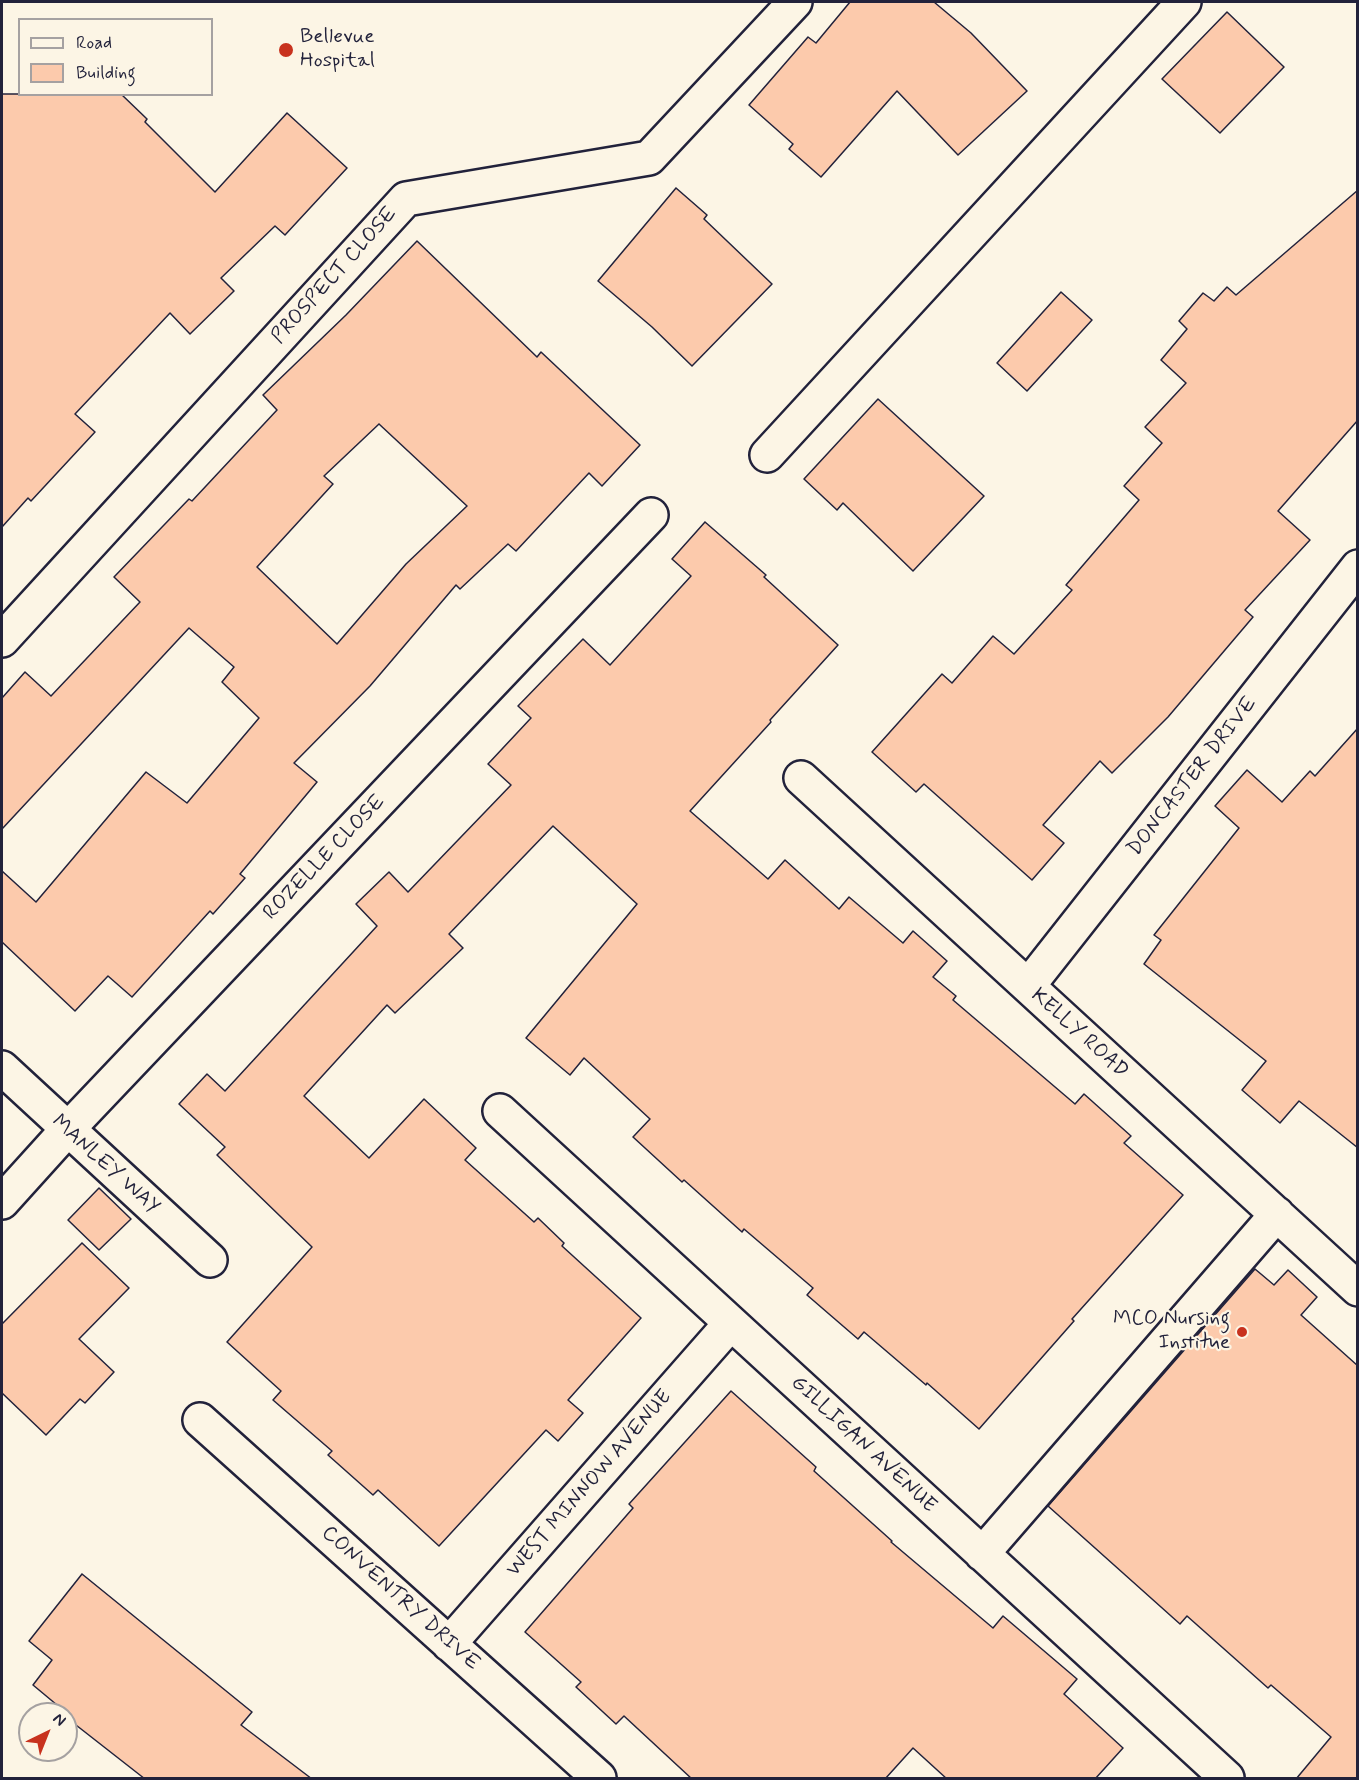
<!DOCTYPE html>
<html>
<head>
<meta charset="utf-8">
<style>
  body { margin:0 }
  #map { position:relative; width:1359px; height:1780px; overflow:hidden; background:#fcf5e5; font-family:Mynerve,sans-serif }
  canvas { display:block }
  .frame { position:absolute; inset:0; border:3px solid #22223b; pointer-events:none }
  .legend { position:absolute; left:18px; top:18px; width:195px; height:78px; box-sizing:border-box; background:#fcf5e5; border:2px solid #a5a1a1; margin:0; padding:8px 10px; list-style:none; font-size:18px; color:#22223b }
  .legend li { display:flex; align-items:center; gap:12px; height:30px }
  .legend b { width:30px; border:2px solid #a5a1a1 }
  .north { position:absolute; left:18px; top:1702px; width:60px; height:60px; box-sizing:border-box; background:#fcf5e5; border:2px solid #a5a1a1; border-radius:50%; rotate:43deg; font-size:16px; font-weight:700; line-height:24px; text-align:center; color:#22223b }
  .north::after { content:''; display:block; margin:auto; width:21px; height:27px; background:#c8321e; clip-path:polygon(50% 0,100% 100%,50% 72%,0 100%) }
</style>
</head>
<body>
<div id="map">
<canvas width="1359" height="1780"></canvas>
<div class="frame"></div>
<ul class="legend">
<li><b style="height:8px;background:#fcf5e5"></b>Road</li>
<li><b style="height:16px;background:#fccaac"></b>Building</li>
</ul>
<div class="north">N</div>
</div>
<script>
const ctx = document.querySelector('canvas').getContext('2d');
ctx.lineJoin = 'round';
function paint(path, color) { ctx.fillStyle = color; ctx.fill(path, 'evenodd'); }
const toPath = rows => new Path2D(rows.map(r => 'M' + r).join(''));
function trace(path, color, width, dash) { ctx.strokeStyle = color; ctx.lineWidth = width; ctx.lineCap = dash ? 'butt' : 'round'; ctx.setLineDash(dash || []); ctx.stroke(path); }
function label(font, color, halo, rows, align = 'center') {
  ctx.font = font + ' Mynerve,sans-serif'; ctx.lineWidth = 4.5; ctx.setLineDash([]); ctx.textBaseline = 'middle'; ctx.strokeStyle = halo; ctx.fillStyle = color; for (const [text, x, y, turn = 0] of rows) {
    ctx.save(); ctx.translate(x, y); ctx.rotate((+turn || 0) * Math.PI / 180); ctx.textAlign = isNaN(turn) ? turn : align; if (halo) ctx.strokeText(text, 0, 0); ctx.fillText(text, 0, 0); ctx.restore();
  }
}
const building = toPath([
  [850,2,934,2,971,33,1027,91,958,155,897,91,821,177,789,149,793,144,749,105,808,37,816,43,850,2],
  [1227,12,1284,67,1220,133,1162,79,1227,12],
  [2,94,121,94,147,119,145,122,215,192,287,113,347,168,285,235,275,226,221,278,234,291,190,334,170,313,75,414,95,432,31,501,28,498,2,527,2,94],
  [676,188,707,215,704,219,772,284,692,366,652,327,598,281,676,188],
  [1358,190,1358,420,1278,511,1310,540,1245,610,1253,617,1168,717,1112,773,1100,761,1043,825,1064,843,1032,880,924,784,916,792,872,752,942,674,952,683,993,636,1014,654,1072,590,1066,585,1139,500,1124,486,1162,443,1145,427,1186,383,1161,360,1187,329,1179,321,1203,293,1214,301,1227,287,1236,295,1358,190],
  [417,241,537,357,541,352,640,445,602,486,589,473,516,551,508,544,460,589,456,585,370,686,294,763,317,782,240,874,245,878,213,914,210,911,132,997,108,976,75,1011,2,942,2,871,36,902,146,772,187,803,259,718,222,682,234,667,189,628,2,829,2,698,25,672,51,696,140,602,114,577,189,499,192,501,277,410,263,395,346,315,417,241],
  [379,424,467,506,406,564,337,644,257,567,333,484,324,476,379,424],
  [1061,292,1092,320,1027,391,997,363,1061,292],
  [878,399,984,496,913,571,843,503,837,510,804,479,878,399],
  [705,522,766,575,764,577,838,645,770,720,771,722,690,811,768,879,785,860,839,909,849,897,903,943,913,931,947,961,933,977,956,996,953,1000,1075,1104,1084,1094,1131,1136,1124,1143,1183,1195,1072,1319,1074,1321,979,1429,927,1383,926,1385,864,1332,858,1339,807,1295,813,1288,744,1229,742,1232,684,1180,682,1182,633,1137,650,1119,584,1058,570,1075,526,1038,637,904,553,826,449,934,463,948,395,1013,387,1005,304,1096,369,1158,424,1099,476,1148,465,1160,534,1222,538,1218,564,1243,562,1246,641,1318,568,1400,583,1413,558,1441,546,1430,439,1546,378,1490,373,1495,328,1455,332,1451,273,1400,281,1391,227,1342,312,1247,217,1155,225,1147,179,1104,207,1074,225,1091,377,926,356,904,389,872,408,892,511,785,488,764,531,718,518,706,583,639,610,665,691,576,672,559,705,522],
  [1358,728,1358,1148,1299,1101,1280,1123,1242,1090,1266,1061,1144,964,1161,940,1154,935,1239,828,1215,806,1247,770,1282,802,1310,771,1315,776,1358,728],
  [99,1188,131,1219,99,1250,68,1220,99,1188],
  [82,1243,129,1288,79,1339,114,1372,85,1403,80,1399,46,1435,2,1393,2,1324,82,1243],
  [1255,1269,1274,1285,1288,1270,1317,1297,1301,1315,1358,1366,1358,1779,1296,1779,1331,1737,1271,1685,1268,1688,1187,1616,1180,1624,1048,1506,1255,1269],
  [731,1391,816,1467,814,1471,892,1541,891,1542,993,1628,1003,1616,1077,1679,1064,1694,1123,1748,1095,1779,947,1779,913,1748,885,1779,692,1779,624,1716,616,1724,576,1687,581,1682,525,1632,633,1508,629,1504,731,1391],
  [82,1574,252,1712,241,1725,312,1779,145,1779,67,1718,69,1715,33,1685,52,1660,29,1641,82,1574]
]);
const minor = toPath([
  [767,455,1184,2],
  [2,640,406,199,649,158,795,2],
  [801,778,1358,1289],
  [1028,986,1358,567],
  [2,1068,210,1260],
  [500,1111,1227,1778],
  [2,1202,67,1130,651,515],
  [200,1420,599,1778],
  [982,1554,1277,1214],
  [449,1644,731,1323]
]);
const markers = [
  [286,50,8,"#c8321e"],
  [1242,1332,6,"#c8321e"]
];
const poiNames = [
  ["Bellevue",300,38],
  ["Hospital",300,62],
  ["MCO Nursing",1230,1320,"right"],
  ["Institue",1230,1344,"right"]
];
const streetNames = [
  ["PROSPECT CLOSE",335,276,-48],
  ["DONCASTER DRIVE",1193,777,-52],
  ["ROZELLE CLOSE",325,858,-46],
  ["KELLY ROAD",1079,1034,42],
  ["MANLEY WAY",105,1165,42],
  ["GILLIGAN AVENUE",863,1445,43],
  ["WEST MINNOW AVENUE",590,1484,-49],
  ["CONVENTRY DRIVE",400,1599,42]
];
paint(building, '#fccaac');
trace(building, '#22223b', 1.5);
trace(minor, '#22223b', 38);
trace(minor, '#fcf5e5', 33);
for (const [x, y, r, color] of markers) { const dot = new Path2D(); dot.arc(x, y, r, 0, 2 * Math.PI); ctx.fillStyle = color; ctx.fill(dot); trace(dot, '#fcf5e5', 2); }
label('21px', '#22223b', '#fcf5e5', poiNames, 'left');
label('21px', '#22223b', '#fcf5e5', streetNames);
</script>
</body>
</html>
